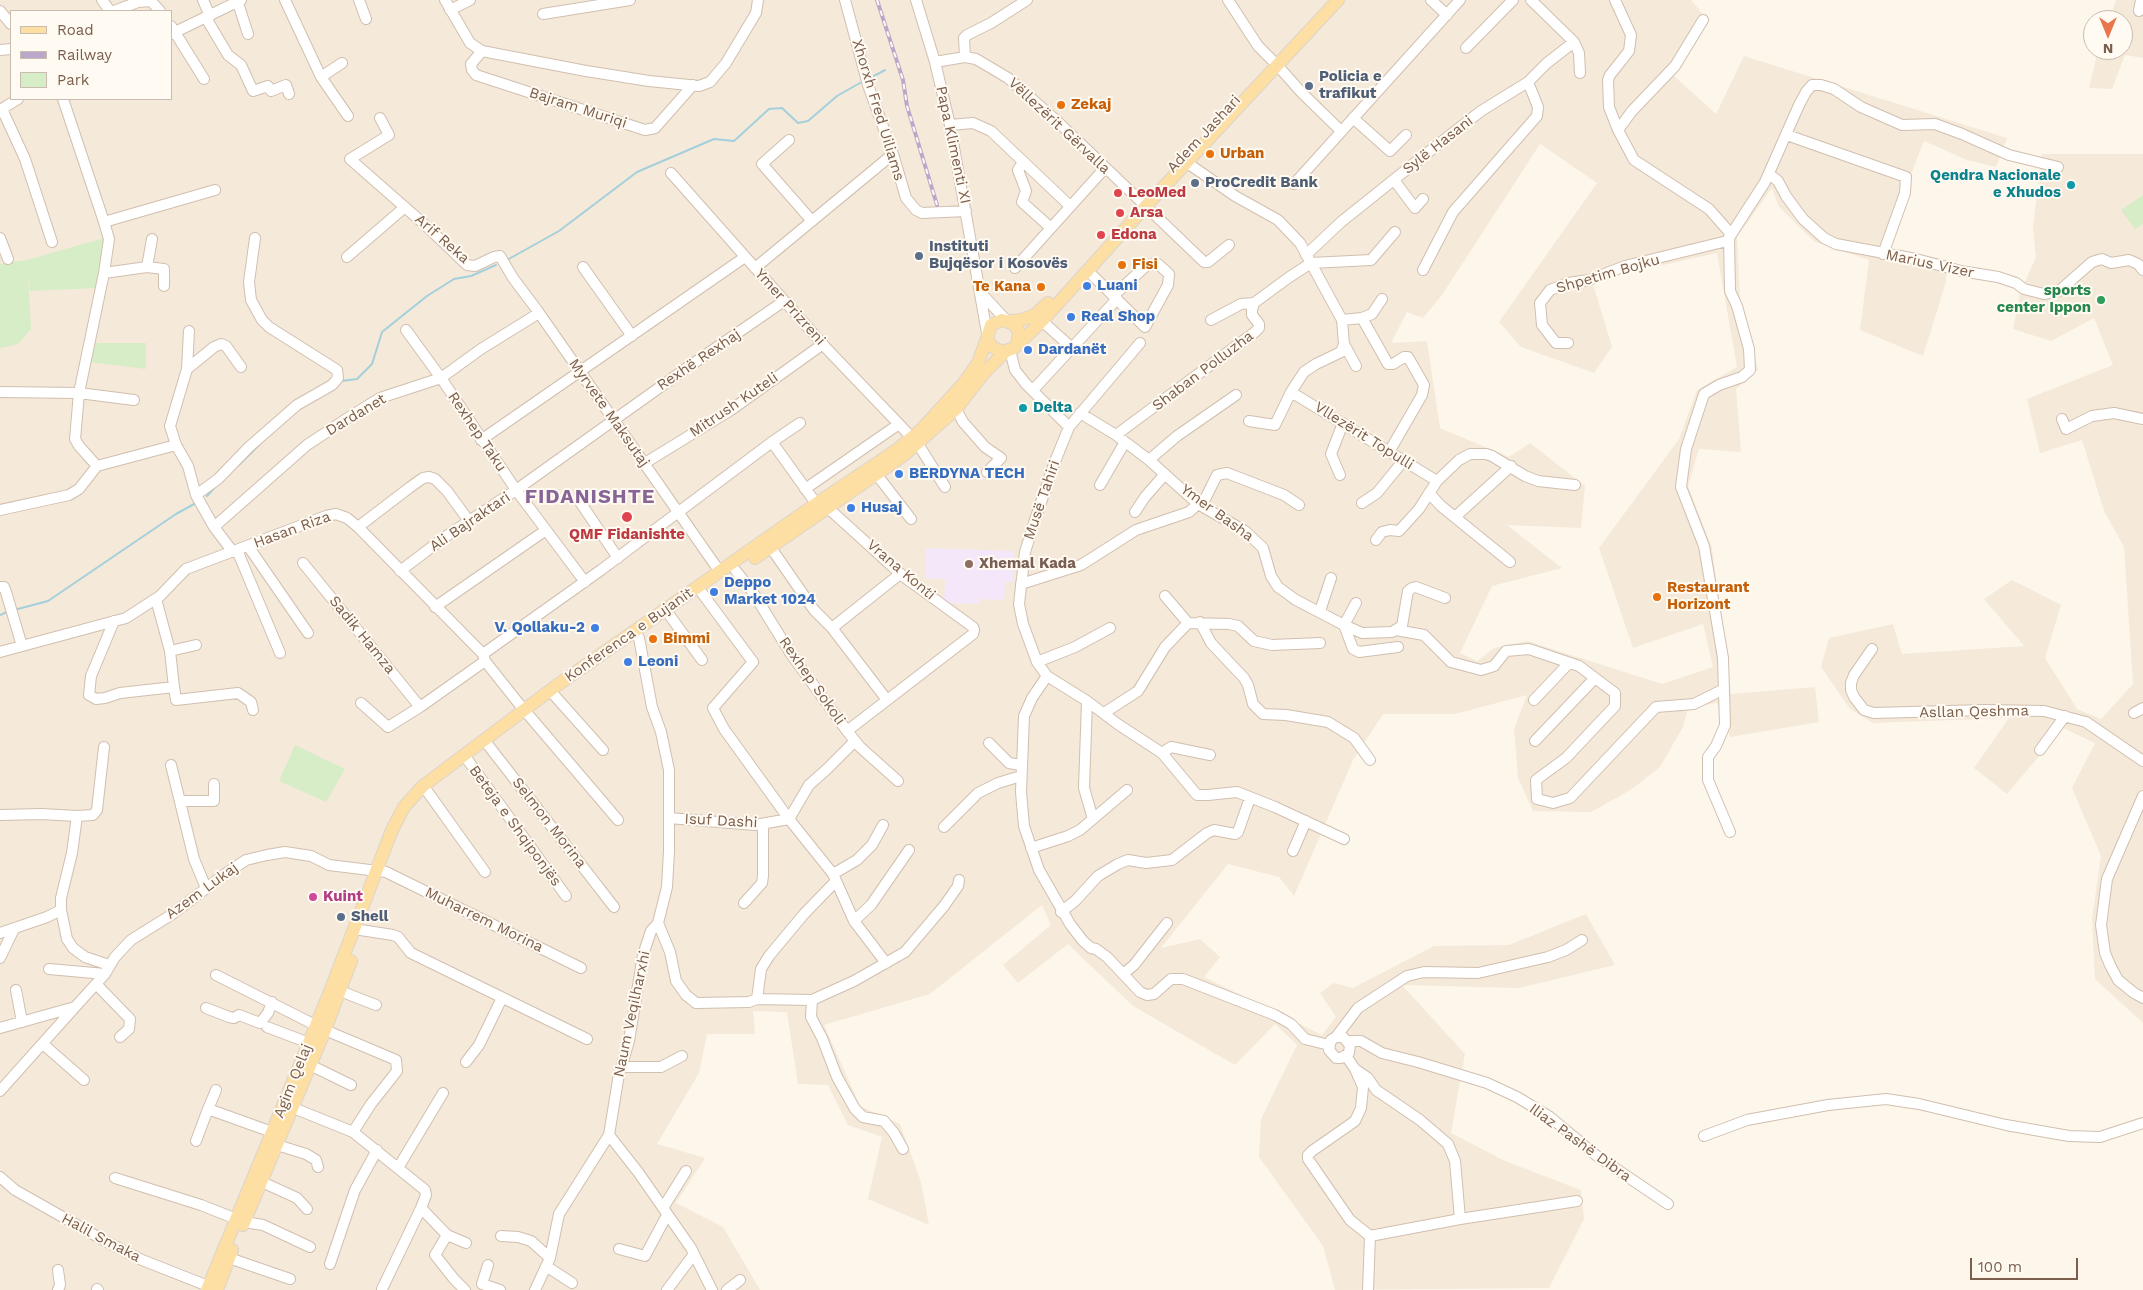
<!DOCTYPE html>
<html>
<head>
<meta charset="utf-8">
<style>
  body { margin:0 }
  #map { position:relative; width:2143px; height:1290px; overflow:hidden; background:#fdf7eb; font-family:"Work Sans",sans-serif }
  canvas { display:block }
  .legend { position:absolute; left:10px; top:10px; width:162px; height:90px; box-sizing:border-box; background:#fffaf2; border:1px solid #cabcb0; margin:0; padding:6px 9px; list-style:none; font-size:15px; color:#7b5e4c }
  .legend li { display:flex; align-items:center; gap:10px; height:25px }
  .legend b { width:25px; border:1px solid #cabcb0 }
  .north { position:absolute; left:2083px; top:10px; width:50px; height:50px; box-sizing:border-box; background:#fffaf2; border:1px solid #cabcb0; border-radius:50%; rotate:180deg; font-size:14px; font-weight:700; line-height:20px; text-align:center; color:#7b5e4c }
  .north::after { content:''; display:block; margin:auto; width:18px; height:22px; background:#ea764e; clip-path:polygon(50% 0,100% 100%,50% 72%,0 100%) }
  .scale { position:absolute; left:1970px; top:1258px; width:108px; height:22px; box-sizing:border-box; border:2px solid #7b5e4c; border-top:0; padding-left:6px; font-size:15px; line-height:18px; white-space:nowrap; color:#7b5e4c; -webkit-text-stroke:4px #fffaf2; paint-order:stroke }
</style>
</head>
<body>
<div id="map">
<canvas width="2143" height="1290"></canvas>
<ul class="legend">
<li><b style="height:6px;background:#fddea3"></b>Road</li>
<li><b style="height:6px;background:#bba7c9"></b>Railway</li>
<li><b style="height:14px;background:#d6edc8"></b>Park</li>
</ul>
<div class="north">N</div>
<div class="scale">100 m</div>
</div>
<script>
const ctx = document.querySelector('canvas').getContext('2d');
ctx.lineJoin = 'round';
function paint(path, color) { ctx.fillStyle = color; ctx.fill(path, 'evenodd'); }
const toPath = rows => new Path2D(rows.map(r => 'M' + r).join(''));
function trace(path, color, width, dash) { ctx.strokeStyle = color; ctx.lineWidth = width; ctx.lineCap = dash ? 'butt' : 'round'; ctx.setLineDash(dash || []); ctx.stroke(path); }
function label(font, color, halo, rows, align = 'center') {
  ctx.font = font + ' "Work Sans",sans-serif'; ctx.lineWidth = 4; ctx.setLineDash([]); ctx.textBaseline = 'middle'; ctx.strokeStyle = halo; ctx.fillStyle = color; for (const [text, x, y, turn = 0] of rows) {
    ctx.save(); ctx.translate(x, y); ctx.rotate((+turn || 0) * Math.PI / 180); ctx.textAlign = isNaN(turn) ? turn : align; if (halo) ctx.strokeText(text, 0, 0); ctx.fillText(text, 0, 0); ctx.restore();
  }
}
const residential = toPath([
  [0,0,1691,0,1708,20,1674,76,1716,114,1744,56,2007,138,1996,167,1967,160,1924,141,1883,246,1947,260,1946,282,1923,356,1860,330,1869,260,1815,242,1779,207,1772,188,1737,237,1740,299,1758,370,1736,389,1741,452,1699,449,1688,486,1712,548,1731,694,1815,687,1819,722,1730,737,1717,703,1688,708,1683,727,1660,767,1632,789,1591,812,1533,811,1518,778,1514,729,1527,695,1455,714,1383,714,1353,760,1294,896,1279,877,1228,864,1161,948,1200,939,1220,957,1204,977,1322,1035,1336,1017,1320,993,1334,983,1353,988,1434,946,1509,945,1586,914,1615,965,1519,988,1402,985,1465,1054,1451,1133,1505,1161,1581,1190,1584,1219,1549,1288,1335,1290,1323,1246,1259,1157,1261,1119,1297,1045,1275,1024,1235,1065,1133,1006,1068,944,1018,983,1003,965,1051,925,1042,905,930,994,824,1025,860,1106,900,1124,921,1182,929,1225,868,1199,882,1137,848,1125,828,1085,798,1084,787,1012,753,1011,755,1034,707,1034,699,1073,657,1144,705,1158,676,1203,723,1227,760,1290,0,1290],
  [11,11,171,11,171,99,11,99],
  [1540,144,1597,183,1499,322,1521,347,1594,373,1612,347,1592,281,1717,253,1737,367,1697,390,1679,439,1599,548,1633,648,1703,624,1713,667,1662,684,1527,641,1494,648,1477,661,1460,653,1492,586,1562,568,1507,525,1581,528,1585,486,1530,443,1509,457,1440,428,1427,341,1391,343,1407,312,1423,318,1442,295],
  [2116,0,2143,0,2143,58,2125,55,2112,89,2089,88,2098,50,2123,50,2123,20,2109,20],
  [2042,154,2143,154,2143,1023,2095,979,2092,919,2101,856,2072,788,2095,743,2063,728,2007,794,1974,768,2009,718,1873,723,1850,709,1821,667,1829,638,1893,624,1902,654,2024,646,1984,599,2012,580,2061,605,2045,658,2077,709,2101,719,2133,684,2124,547,2104,511,2082,440,2040,453,2027,399,2113,365,2094,318,2051,341,2013,329,2020,293,2036,257,2033,227]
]);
const education = toPath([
  [925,548,1014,551,1013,582,1005,582,1004,600,980,599,979,604,944,603,945,579,925,578]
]);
const green = toPath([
  [2143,195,2143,224,2135,229,2121,210],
  [104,238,96,288,30,291,28,275,31,329,18,344,0,348,0,357,0,264,27,260],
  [94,343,146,343,146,369,89,362],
  [295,745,345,769,326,802,279,781]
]);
const stream = toPath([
  [872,77,885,70],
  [507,260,559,231,637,172,714,139,734,141,769,109,782,108,798,123,808,121,837,96,860,83],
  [341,381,357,379,372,364,382,332,427,296,454,279,471,276,496,265],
  [239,465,262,442],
  [207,496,217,485],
  [14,610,48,601,176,514,196,503],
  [0,615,7,612]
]);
const minor = toPath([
  [102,0,110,11],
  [203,0,210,16],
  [237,0,248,34],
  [285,0,321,77,348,116],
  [359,0,366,19],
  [445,0,470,43,482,51,586,71,649,81,699,86,710,82,726,63,756,13,758,0],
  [845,0,868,85,893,154,906,198,916,210,922,213,966,211],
  [916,0,935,62,950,125,987,333],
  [1228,0,1258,46,1272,60],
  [1431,0,1447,15],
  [1531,0,1574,42,1579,53,1580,73],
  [1615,0,1631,35,1629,51,1610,75,1608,80,1609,107,1618,130,1634,160,1709,209,1731,234],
  [450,10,470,0],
  [0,11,11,24],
  [114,11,138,2,151,1,160,11],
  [2139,11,2141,0],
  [543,14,630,0],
  [206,18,228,55,241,65,253,91,268,86,271,91,286,85,289,94],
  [171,26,204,79],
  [171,34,241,0],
  [1466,48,1513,0],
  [0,50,11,49],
  [482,51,471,64,472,70,476,75,645,130,655,128,693,85],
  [965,57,964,38,967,35,991,23,1027,0],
  [935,62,965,57,976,59,1008,78,1057,121,1204,262,1208,262,1229,245],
  [1277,65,1302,93,1341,131],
  [321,77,342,63],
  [63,99,104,222,215,190],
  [2,109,25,159,52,242],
  [0,110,18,99],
  [380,118,389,135,350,159,424,224,467,265,475,266,494,257,500,256,513,278,537,310,720,572],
  [1353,118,1390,151,1406,135],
  [950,125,973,123,991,131,1070,206],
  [1618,130,1632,111,1675,66,1703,20],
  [1787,135,1906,177,1905,193,1883,254],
  [789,140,762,164,812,221],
  [1023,162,1018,170,1026,191,1022,202,1051,228],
  [1186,162,1235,196,1278,220,1300,243,1342,320,1344,344,1341,352,1316,364,1304,372,1291,392,1275,425,1249,421],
  [671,173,827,349,918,444,945,487],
  [1769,174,1778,181,1786,196,1803,219,1824,238,1836,244,1916,259,1961,271,1998,277,2016,283,2024,289,2044,294,2059,291,2092,262,2102,259,2111,263,2129,260,2138,264,2143,270],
  [1394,180,1415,208,1423,199],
  [1294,184,1460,0],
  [1729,237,1730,291,1737,306,1749,349,1750,370,1742,377,1719,385,1704,394,1686,449,1681,487,1704,546,1723,658,1725,725,1716,746,1708,757,1708,780,1730,832],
  [0,238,8,259],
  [1306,255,1341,222,1426,154,1481,111,1528,82,1547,63,1574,42],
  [347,257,405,207],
  [147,267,152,239],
  [583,267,632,336],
  [755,268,893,154],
  [1015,268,1105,168],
  [1423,270,1453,212,1537,116,1538,107,1528,82],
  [1088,271,1145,327,1168,285,1169,274,1158,264,1147,265,1113,296],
  [104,273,147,267,164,269,164,286],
  [981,293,1006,320],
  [1362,318,1372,314,1382,299],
  [1211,320,1241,304,1254,303],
  [1342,320,1362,318,1388,364,1393,364,1404,357,1408,357,1424,385,1422,395,1389,452],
  [1042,321,1072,348],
  [406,330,441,378,516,490,585,582],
  [189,331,187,369,170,426,176,445,188,466,196,495,214,527,233,552],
  [1140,343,1069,427,1054,464,1034,523,1025,552,1019,604,1023,624,1037,662,1047,676,1087,701,1119,725,1162,753,1197,795,1208,795,1237,792,1275,807,1344,839],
  [1568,343,1556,343,1542,325,1540,303,1550,290,1568,283,1589,280,1625,266,1727,241,1765,182,1799,105,1806,92,1812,85,1821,85,1834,89,1861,107,1902,125,1935,124,1962,134,2009,155,2058,167],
  [1344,344,1356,366],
  [1010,350,1015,370,1026,384,1069,427],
  [187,369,214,347,221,344,226,346,241,367],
  [1033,390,1117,299],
  [0,392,79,393,104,273,109,239,104,222],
  [1291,392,1437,481],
  [956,409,963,422,985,447,1001,458,987,472],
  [1080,413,1116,435,1149,460,1198,504,1245,531,1263,548,1271,576,1278,587,1296,600,1344,625,1353,649,1359,652,1398,647],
  [2062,419,2066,429,2092,416,2114,413,2143,419],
  [1116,435,1255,332,1259,328,1259,324,1252,315,1252,310,1254,303,1288,278,1311,263,1371,260,1395,232],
  [481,440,745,257],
  [772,442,800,423],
  [1149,460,1177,436,1236,395],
  [645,463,731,410,823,344],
  [97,466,79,446,75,439,79,393,134,400],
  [877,475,911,519],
  [1340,475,1331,454,1343,423],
  [1100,485,1125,442],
  [805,489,899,424],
  [1429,493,1441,506,1510,562],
  [196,495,218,479,249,447,297,405,332,385,338,378,337,370,269,327,262,320,251,300,249,282,255,238],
  [580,502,618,558],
  [1362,503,1377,493,1404,460],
  [1202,505,1217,475,1227,473,1284,495,1299,505],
  [828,508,904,577,973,627,974,630,973,634,847,731],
  [0,510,69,495,79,489,97,466,176,445],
  [1135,512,1145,497,1165,474],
  [1455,517,1511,466],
  [214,527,307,445,354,414,380,398,441,378,481,349,539,313],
  [358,527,409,488,423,478,429,477,435,479,447,491,469,521],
  [1376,540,1382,532,1390,530,1399,531,1419,509,1437,481,1459,460,1470,454,1486,454,1492,456,1525,476,1538,481,1575,485],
  [767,542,814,610,832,628,887,700],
  [248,546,308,633],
  [237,550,280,653],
  [303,563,420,707],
  [400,571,445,537,516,490,691,365,784,301],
  [736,571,752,591,791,654,847,731,860,747,898,781],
  [1021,584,1081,565,1136,530,1189,512,1198,504],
  [0,587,4,587,6,592,22,646],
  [702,593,753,662,713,708,724,729,789,819,833,874,854,921,886,963],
  [1165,596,1188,623],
  [156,599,170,651,174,687],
  [1356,603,1344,625,1362,633,1392,632,1402,626,1408,591,1412,588,1416,587,1445,598],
  [435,607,546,530],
  [1320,611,1331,578],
  [670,616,702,660],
  [114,621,91,676,89,695,96,699,105,698,120,693,174,687,176,700,238,693,251,702,253,710],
  [1200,622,1211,643,1244,678,1248,685,1253,704,1263,714,1286,715,1328,722,1354,738,1370,760],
  [832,628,900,574],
  [1396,630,1424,635,1451,662,1481,670,1494,666,1506,651,1529,649,1579,666,1615,693,1615,706,1566,758,1536,780,1537,799,1553,803,1570,798,1656,707,1694,704,1724,689],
  [1872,649,1854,675,1851,683,1851,690,1854,697,1864,710,1874,713,1984,710,2044,711,2086,722,2143,761],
  [170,651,196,645],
  [0,652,126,618,160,596,186,569,326,516,336,514,347,518,358,527,483,654,485,661,520,705,618,820],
  [483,654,601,570,772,442,820,509],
  [1037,662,1075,647,1110,628],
  [1047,676,1032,698,1024,716,1021,792,1024,826,1039,870,1070,924,1083,941,1091,948,1096,949,1107,957,1140,992,1147,995,1154,994,1171,979,1183,979,1275,1015,1291,1024,1305,1039,1329,1045],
  [554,695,603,750],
  [1534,700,1569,663],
  [1087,701,1084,788,1093,819],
  [361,703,388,727,420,707,485,661],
  [1104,713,1138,691,1165,647,1188,623,1229,624,1238,626,1254,641,1272,645,1320,643],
  [2134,713,2143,708],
  [485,739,488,745,614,907],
  [1535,741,1595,678],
  [989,743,1009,763,1021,765],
  [104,747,97,810,93,815,77,816,72,853,61,898,61,910,67,939,73,948,85,957,109,965],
  [2040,750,2065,716],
  [1162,753,1171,747,1210,755],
  [464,755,566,896],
  [171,765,194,859,206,888],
  [427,791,485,872],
  [2143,796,2107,879,2101,925,2105,953,2110,965,2118,980,2134,993,2143,998],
  [180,801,214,801,214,784],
  [0,815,41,814,77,816],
  [669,818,755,825,789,819,809,785,827,769,855,741],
  [944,827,978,793,998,783,1021,776],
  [1031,848,1068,836,1080,830,1127,790],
  [1293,851,1306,821],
  [833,874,857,860,872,845,883,825],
  [744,903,762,883,763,876,763,824],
  [1061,912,1075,901,1098,876,1118,864,1128,860,1146,863,1172,860,1207,833,1214,830,1235,834,1238,832,1250,798],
  [854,921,871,905,909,850],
  [658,923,670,952,676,981,686,995,696,1003,749,1002,757,999,812,1000],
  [354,929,393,935,398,937,411,953,587,1039],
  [0,933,47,917,61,910],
  [0,958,14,929],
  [49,969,105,974],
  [1123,974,1134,965,1167,923],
  [216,975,325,1030,396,1060,397,1071,371,1104,353,1132],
  [96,984,130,1019,129,1029,120,1037],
  [16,990,22,1022],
  [340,991,376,1005],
  [757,999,761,969,769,956,804,914,836,881],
  [206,1008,229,1017,234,1018,239,1015,260,1023,268,1013,272,1002],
  [267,1027,309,1043],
  [0,1028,75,1007],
  [1336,1037,1343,1037,1350,1045,1349,1053,1341,1058,1336,1058,1329,1050,1331,1040,1336,1037,1358,1008,1407,976,1424,972,1478,973,1548,957,1566,950,1582,940],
  [1349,1041,1361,1041,1382,1053,1418,1062,1487,1083,1517,1097,1550,1117,1597,1156,1668,1204],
  [43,1044,84,1080],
  [1346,1056,1355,1069,1363,1087,1361,1108,1355,1121,1312,1151,1308,1155,1308,1159,1350,1220,1370,1236],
  [466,1062,479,1045,502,998],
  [310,1065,351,1085],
  [621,1067,661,1067,682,1056],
  [1355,1069,1368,1078,1376,1090,1420,1120,1448,1144,1455,1161,1460,1219],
  [216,1090,208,1109,272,1132],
  [0,1091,76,1006,105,974,115,957,131,940,171,915,225,874,246,860,267,855,285,852,311,856,329,865,386,872,581,968],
  [286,1105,353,1132,425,1190,426,1195,421,1208,382,1289],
  [609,1135,638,1172,691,1248,712,1290],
  [1704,1136,1747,1120,1828,1105,1886,1099,1919,1104,2006,1125,2069,1136,2100,1137,2143,1123],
  [196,1141,208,1109],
  [277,1145,306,1154,316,1160,318,1167],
  [903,1149,894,1133,884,1121,863,1117,855,1109,837,1077,822,1038,811,1017,812,1000,854,981,905,952,944,906,958,886,959,880],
  [398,1168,443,1093],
  [0,1177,15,1190,105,1241,142,1260,208,1286],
  [115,1178,201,1205,244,1222,263,1225,310,1247],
  [262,1182,297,1198,307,1209],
  [421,1208,447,1235,466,1243],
  [663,1208,686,1171],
  [447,1235,435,1255,454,1279,465,1290],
  [501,1236,518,1237,531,1241,550,1258],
  [619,1249,645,1256,667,1215],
  [229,1258,290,1279],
  [330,1264,355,1190,377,1150],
  [546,1266,572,1283],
  [58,1270,60,1285,58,1290],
  [482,1284,488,1265],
  [482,1284,500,1290],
  [97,1289,98,1290],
  [535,1290,550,1258,559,1214,609,1135,619,1074,629,1041,643,955,651,931,658,923,667,887,669,851,669,770,661,732,652,707,639,638,634,632],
  [667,1290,694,1254],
  [727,1290,740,1280],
  [1368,1290,1370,1236,1460,1219,1577,1201]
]);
const major = toPath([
  [1011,321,1021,320,1035,315,1048,303],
  [1017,345,1019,332,1014,324,1002,320,991,325,987,338,991,346,1002,352,1014,348,1042,321,1145,207,1338,0],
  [755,558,904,455,956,409,984,373,1006,351],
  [243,1225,325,1030,351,961],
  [207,1290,329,994,392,830,404,807,423,786,556,686,816,504,898,449,921,430,963,384,978,363,987,338],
  [217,1290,232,1250]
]);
const rail = toPath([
  [877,0,903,80,907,106,937,205]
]);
const markers = [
  [1309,86,5,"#5c6f8a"],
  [1061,105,5,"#e8710a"],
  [1210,154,5,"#e8710a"],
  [1195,183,5,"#5c6f8a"],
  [2071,185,5,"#0f9aa8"],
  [1118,193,5,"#e0444e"],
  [1120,213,5,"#e0444e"],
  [1101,235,5,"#e0444e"],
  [919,256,5,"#5c6f8a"],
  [1122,265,5,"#e8710a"],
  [1087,286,5,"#3f7fe0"],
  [1041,287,5,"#e8710a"],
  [2101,300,5,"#2e9e5b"],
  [1071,317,5,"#3f7fe0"],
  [1028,350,5,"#3f7fe0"],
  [1023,408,5,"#0f9aa8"],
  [899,474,5,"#3f7fe0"],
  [851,508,5,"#3f7fe0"],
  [627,517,6,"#e0444e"],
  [969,564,5,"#8d6e63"],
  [714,592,5,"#3f7fe0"],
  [1657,597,5,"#e8710a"],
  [595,628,5,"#3f7fe0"],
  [653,639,5,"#e8710a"],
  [628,662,5,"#3f7fe0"],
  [313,897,5,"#d1479c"],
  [341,917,5,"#5c6f8a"]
];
const serviceNames = [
  ["Policia e",1319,77],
  ["trafikut",1319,94],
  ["ProCredit Bank",1205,183],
  ["Instituti",929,247],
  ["Bujqësor i Kosovës",929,264],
  ["Shell",351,917]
];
const foodNames = [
  ["Zekaj",1071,105],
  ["Urban",1220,154],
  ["Fisi",1132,265],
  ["Te Kana",1031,287,"right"],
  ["Restaurant",1667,588],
  ["Horizont",1667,605],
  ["Bimmi",663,639]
];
const streetNames = [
  ["Bajram Muriqi",578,108,18],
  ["Xhorxh Fred Uiliams",878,110,73],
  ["Vëllezërit Gërvalla",1059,126,43],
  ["Adem Jashari",1204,134,-47],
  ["Papa Klimenti XI",953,145,78],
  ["Sylë Hasani",1438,145,-38],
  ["Arif Reka",442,239,41],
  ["Marius Vizer",1930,264,12],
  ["Shpetim Bojku",1608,274,-16],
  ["Ymer Prizreni",790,307,48],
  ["Rexhë Rexhaj",699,360,-34],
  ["Shaban Polluzha",1203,371,-37],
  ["Mitrush Kuteli",734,405,-34],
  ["Myrvete Maksutaj",609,413,55],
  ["Dardanet",356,415,-31],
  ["Rexhep Taku",477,432,56],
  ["Vllezërit Topulli",1364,436,32],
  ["Musë Tahiri",1042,500,-71],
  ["Ymer Basha",1217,513,36],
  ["Ali Bajraktari",470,522,-34],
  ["Hasan Riza",292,530,-20],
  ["Vrana Konti",901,570,40],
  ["Sadik Hamza",362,635,51],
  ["Konferenca e Bujanit",629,635,-35],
  ["Rexhep Sokoli",812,681,55],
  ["Asllan Qeshma",1974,712,-1],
  ["Isuf Dashi",721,821,3],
  ["Selmon Morina",549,823,52],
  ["Beteja e Shqiponjës",515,826,54],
  ["Azem Lukaj",202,891,-36],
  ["Muharrem Morina",484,920,26],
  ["Naum Veqilharxhi",632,1014,-78],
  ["Agim Qelaj",293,1081,-68],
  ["Iliaz Pashë Dibra",1580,1143,36],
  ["Halil Smaka",101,1238,28]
];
const cultureNames = [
  ["Qendra Nacionale",2061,176],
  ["e Xhudos",2061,193],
  ["Delta",1033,408,"left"]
];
const healthNames = [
  ["LeoMed",1128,193],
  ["Arsa",1130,213],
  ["Edona",1111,235],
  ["QMF Fidanishte",627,535,"center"]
];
const shopNames = [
  ["Luani",1097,286],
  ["Real Shop",1081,317],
  ["Dardanët",1038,350],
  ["BERDYNA TECH",909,474],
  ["Husaj",861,508],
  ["Deppo",724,583],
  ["Market 1024",724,600],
  ["V. Qollaku-2",585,628,"right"],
  ["Leoni",638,662]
];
const leisureNames = [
  ["sports",2091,291],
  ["center Ippon",2091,308]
];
const educationNames = [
  ["Xhemal Kada",979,564]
];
const hotelNames = [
  ["Kuint",323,897]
];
const districtNames = [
  ["FIDANISHTE",590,497]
];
paint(residential, '#f5e9d9');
paint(education, '#f4e7fa');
paint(green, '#d6edc8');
trace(stream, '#a4d0db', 2);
trace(minor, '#d1bfaf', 12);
trace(major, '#ddd5d0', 14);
trace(minor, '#fff', 10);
trace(major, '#fddea3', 12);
trace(rail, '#bba7c9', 4);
trace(rail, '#fffaf2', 2, [5.5]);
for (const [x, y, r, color] of markers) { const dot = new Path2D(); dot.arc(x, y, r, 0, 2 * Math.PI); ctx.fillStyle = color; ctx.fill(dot); trace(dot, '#fffaf2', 2); }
label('bold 15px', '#4e5e75', '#fffaf2', serviceNames, 'left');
label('bold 15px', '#c56008', '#fffaf2', foodNames, 'left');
label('15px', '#7b5e4c', '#fffaf2', streetNames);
label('bold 15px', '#0d838f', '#fffaf2', cultureNames, 'right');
label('bold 15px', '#be3a42', '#fffaf2', healthNames, 'left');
label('bold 15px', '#366cbe', '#fffaf2', shopNames, 'left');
label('bold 15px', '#27864d', '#fffaf2', leisureNames, 'right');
label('bold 15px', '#785e54', '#fffaf2', educationNames, 'left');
label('bold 15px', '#b23c85', '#fffaf2', hotelNames, 'left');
ctx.letterSpacing = '1px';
label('bold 20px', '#876596', '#fffaf2', districtNames);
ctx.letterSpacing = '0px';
</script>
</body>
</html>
